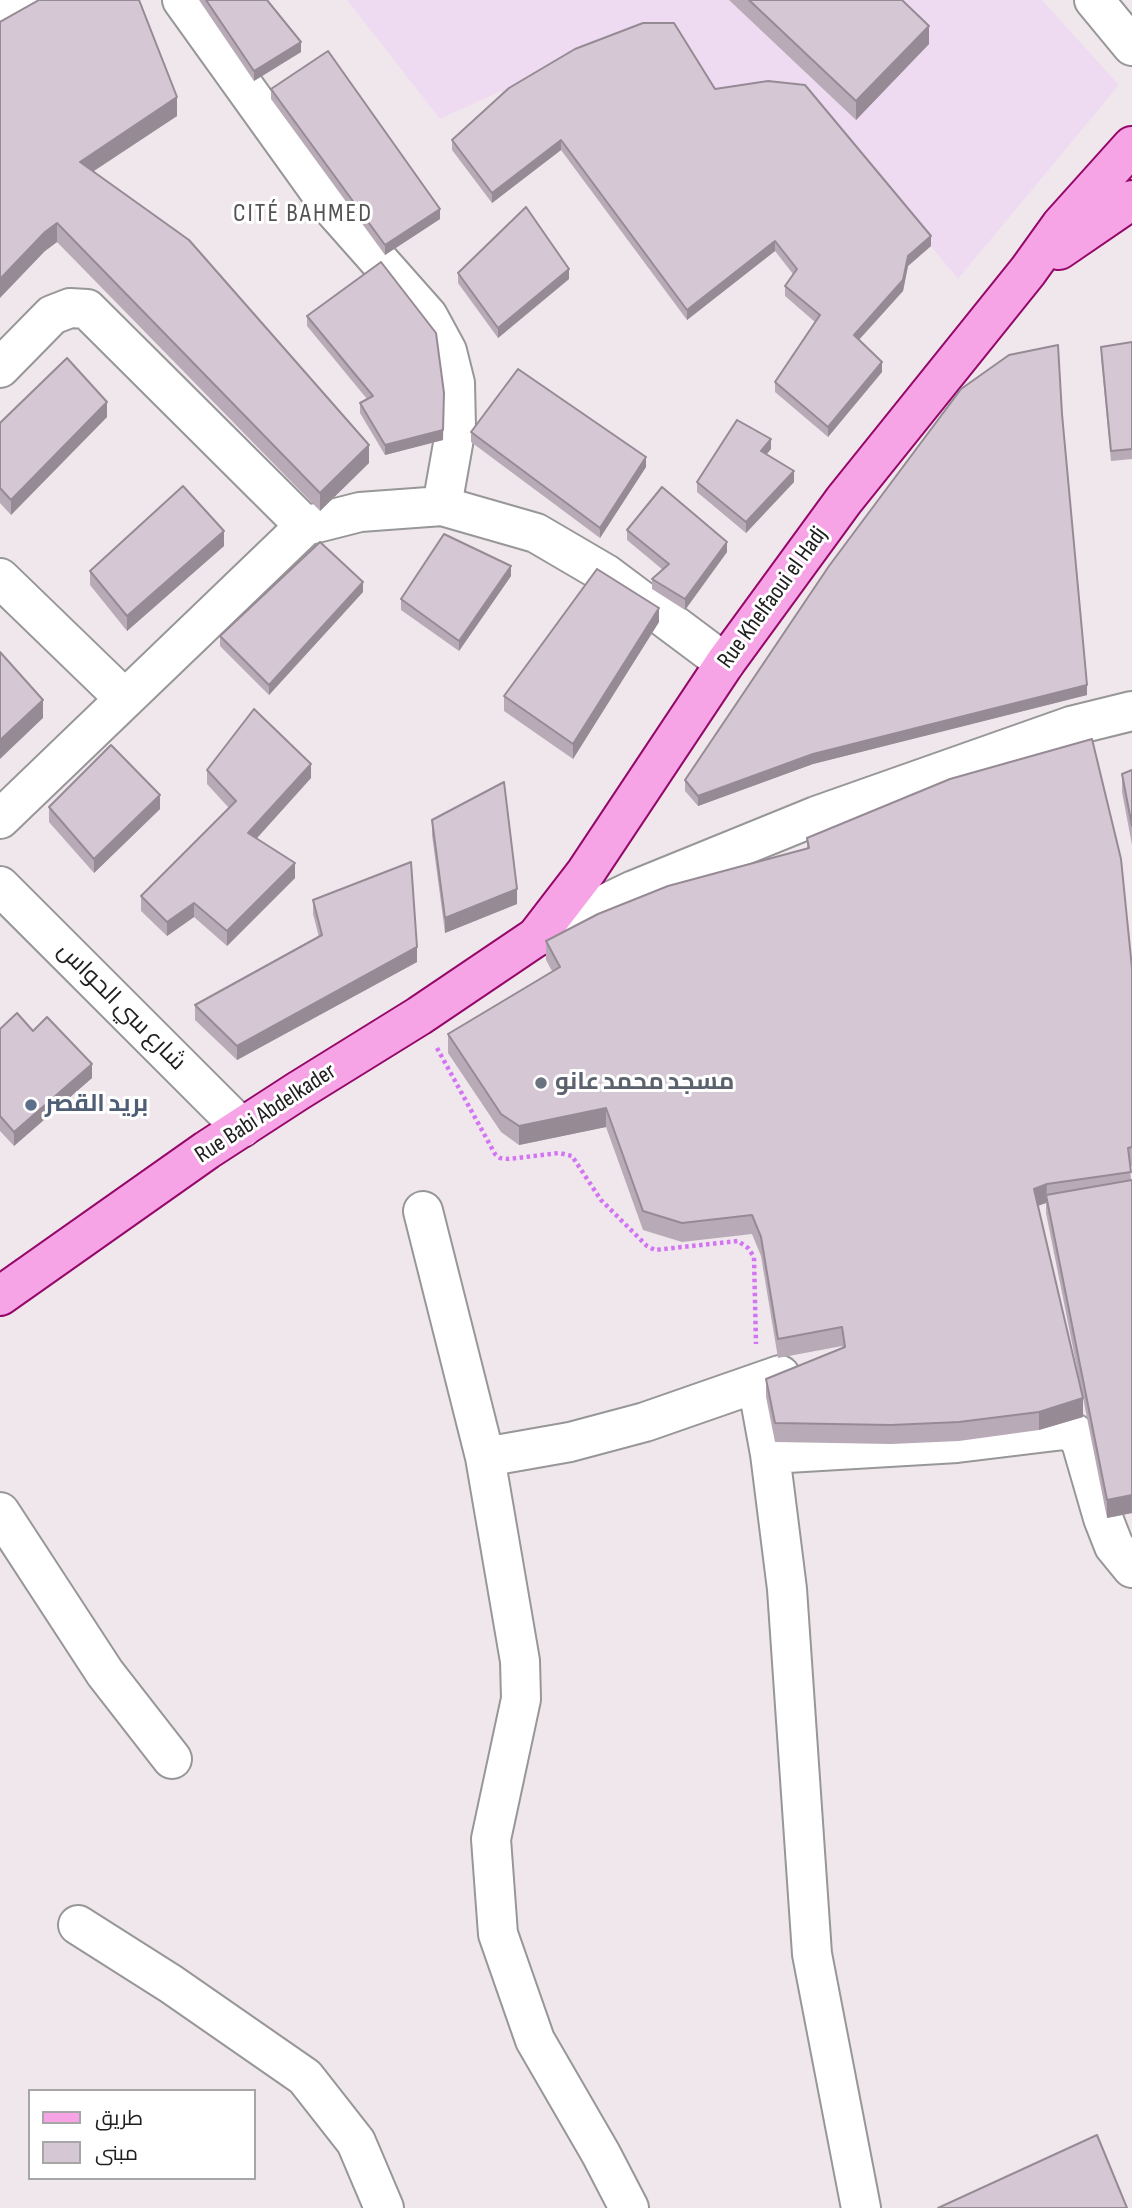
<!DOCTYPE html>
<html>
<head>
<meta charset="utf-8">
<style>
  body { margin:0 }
  #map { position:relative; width:1132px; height:2208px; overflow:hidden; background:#f0e7ed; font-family:"Sofia Sans Condensed",Cairo,sans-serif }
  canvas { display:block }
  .legend { position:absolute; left:28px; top:2089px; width:228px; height:91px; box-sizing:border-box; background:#fff; border:2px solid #a6a6a6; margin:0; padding:9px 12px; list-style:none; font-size:21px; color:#202020 }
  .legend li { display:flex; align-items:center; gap:14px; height:35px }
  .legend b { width:35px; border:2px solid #a6a6a6 }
</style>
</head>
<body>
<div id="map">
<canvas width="1132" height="2208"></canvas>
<ul class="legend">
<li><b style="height:9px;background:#f7a4e6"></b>طريق</li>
<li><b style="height:19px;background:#d6c7d5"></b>مبنى</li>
</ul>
</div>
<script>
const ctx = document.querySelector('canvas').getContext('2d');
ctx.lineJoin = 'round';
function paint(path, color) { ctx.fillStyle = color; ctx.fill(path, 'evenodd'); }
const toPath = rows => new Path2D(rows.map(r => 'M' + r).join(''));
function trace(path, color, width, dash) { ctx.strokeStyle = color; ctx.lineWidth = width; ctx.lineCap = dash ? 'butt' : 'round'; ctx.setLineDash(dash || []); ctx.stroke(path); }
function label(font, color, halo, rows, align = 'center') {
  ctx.font = font + ' "Sofia Sans Condensed",Cairo,sans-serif'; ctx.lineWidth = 6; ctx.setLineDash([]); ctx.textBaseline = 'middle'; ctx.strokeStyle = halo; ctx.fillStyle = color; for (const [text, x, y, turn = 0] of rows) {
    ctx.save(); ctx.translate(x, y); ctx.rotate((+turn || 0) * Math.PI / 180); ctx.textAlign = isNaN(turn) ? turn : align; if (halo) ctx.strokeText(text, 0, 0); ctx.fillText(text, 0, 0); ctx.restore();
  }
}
const military = toPath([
  [347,0,1042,0,1119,85,958,279,878,182,510,98,501,91,440,119]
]);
const path = toPath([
  [437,1048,495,1154,500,1158,509,1159,559,1153,572,1156,601,1200,647,1246,655,1250,738,1241,748,1248,754,1257,756,1344]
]);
const minor = toPath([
  [182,0,327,202,428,316,447,351,455,383,456,427,442,506],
  [1094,0,1132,46],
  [0,11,31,0],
  [0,368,52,315,70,308,87,309,305,526],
  [0,578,125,699],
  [0,819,305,526,360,512,442,506,536,533,606,574,725,663],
  [0,886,242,1128],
  [536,937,634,890,816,816,1071,726,1132,711],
  [423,1211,485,1457,520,1661,521,1699,491,1839,498,1934,535,2040,601,2154,629,2208],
  [757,1383,770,1454,787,1589,812,1954,861,2208],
  [770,1454,957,1443,1064,1430,1074,1433,1081,1442,1103,1518,1114,1546,1132,1568],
  [485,1457,570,1442,645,1422,780,1375],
  [0,1512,105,1673,172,1759],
  [78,1925,171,1984,305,2077,356,2142,384,2208]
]);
const major = toPath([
  [1059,250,1132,200],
  [0,1296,207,1150,298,1091,419,1016,536,937,586,872,725,663,844,500,1028,271,1061,225,1132,146]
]);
const wall = toPath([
  [199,0,267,0,301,52,254,81],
  [729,0,902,0,929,44,856,120],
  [0,22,177,116,94,171,369,463,320,511,57,242,45,251],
  [271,89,440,219,385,255,271,99],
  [715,89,931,246,908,266,903,291,859,340,882,372,828,437,775,392,775,382,815,322,785,296,785,286,793,274,775,251,687,320,561,150,492,203,452,150,452,140],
  [458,273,569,279,498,338,458,283],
  [307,316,443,440,385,455,360,413,360,403,367,399,307,326],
  [1132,342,1132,459,1111,461,1101,357,1101,347],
  [1062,414,1087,695,813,764,698,806,685,791,685,780],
  [107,417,11,515,0,503,0,423],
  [471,432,646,467,600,538,471,442],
  [771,449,766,455,794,482,746,533,697,492,697,482],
  [627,530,727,552,685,610,652,589,652,579,663,570,627,540],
  [224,546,127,631,90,585,90,571],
  [511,576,459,651,401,610,401,599],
  [363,592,269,695,220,646,220,636],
  [659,622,573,759,504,711,504,696],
  [207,770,311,778,256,839,295,878,227,946,194,917,167,936,141,911,141,896,229,808,207,784],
  [1132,770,1132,845,1122,792,1122,774],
  [49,807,160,809,94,873,49,822],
  [432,820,517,904,445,933,432,835],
  [807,838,1132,968,1132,1166,1130,1166,1131,1180,1132,1180,1132,1513,1107,1518,1083,1398,1083,1417,1039,1430,959,1441,891,1444,775,1442,766,1397,766,1379,842,1348,842,1346,778,1358,761,1256,752,1234,682,1242,643,1230,606,1127,519,1145,501,1132,448,1053,448,1034,552,971,546,960,546,941,807,849],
  [1046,1203,1046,1213,1083,1398,1038,1206],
  [313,900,417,962,237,1060,195,1020,195,1005,319,937,313,914],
  [0,1029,33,1031,92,1078,14,1146,0,1131]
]);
const shadedWall = toPath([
  [929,26,929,44,856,120,856,101],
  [301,42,301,52,254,81,254,71],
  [177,97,177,116,80,180,80,162],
  [561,140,561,150,492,203,492,193],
  [440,209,440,219,385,255,385,245],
  [57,223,57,242,45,251,0,298,0,279,45,232],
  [931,236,931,246,908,266,903,291,854,345,854,335,908,256],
  [775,241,775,251,687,320,687,310],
  [569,269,569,279,498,338,498,328],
  [882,362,882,372,828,437,828,427],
  [444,393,443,440,385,455,385,445],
  [107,402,107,417,11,515,11,500],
  [771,439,771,449,761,461,761,451],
  [369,445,369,463,320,511,320,493],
  [646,457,646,467,600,538,600,528],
  [794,471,794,482,746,533,746,522],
  [224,531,224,546,127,631,127,616],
  [727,542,727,552,685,610,685,599],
  [511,566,511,576,459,651,459,641],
  [363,582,363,592,269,695,269,685],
  [659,608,659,622,573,759,573,744],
  [1087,685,1087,695,813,764,698,806,698,796,813,754],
  [43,700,43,718,0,759,0,740],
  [311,764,311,778,248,848,248,833],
  [160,795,160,809,94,873,94,859],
  [295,863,295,878,227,946,227,931],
  [517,889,517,904,445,933,445,918],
  [194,903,194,917,167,936,167,922],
  [417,947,417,962,237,1060,237,1046],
  [92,1064,92,1078,14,1146,14,1132],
  [606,1108,606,1127,519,1145,519,1126],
  [1047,1184,1046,1203,1034,1207,1034,1189],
  [1083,1398,1083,1417,1039,1430,1039,1412],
  [1132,1495,1132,1513,1107,1518,1107,1500]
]);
const building = toPath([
  [39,0,139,0,177,97,80,162,189,240,369,445,320,493,57,223,45,232,0,279,0,22,39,0],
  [206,0,267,0,301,42,254,71,206,0],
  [749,0,902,0,929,26,856,101,749,0],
  [643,23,674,23,715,89,768,81,805,85,931,236,908,256,903,280,854,335,882,362,828,427,775,382,820,315,785,286,797,269,775,241,687,310,561,140,492,193,452,140,509,88,575,49,643,23],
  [328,51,440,209,385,245,271,89,328,51],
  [526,207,569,269,498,328,458,273,526,207],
  [381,262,436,333,444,393,443,430,385,445,360,403,373,396,307,316,381,262],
  [1132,342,1132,449,1111,451,1101,347,1132,342],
  [1058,345,1062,414,1087,685,813,754,698,796,685,780,829,566,961,389,1009,355,1058,345],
  [67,358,107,402,11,500,0,488,0,423,67,358],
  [518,369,646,457,600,528,471,432,518,369],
  [737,420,771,439,761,451,794,471,746,522,697,482,737,420],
  [183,486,224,531,127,616,90,571,183,486],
  [662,487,727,542,685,599,652,579,669,564,627,530,662,487],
  [444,534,511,566,459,641,401,599,444,534],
  [320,542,363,582,269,685,220,636,320,542],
  [597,569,659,608,573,744,504,696,597,569],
  [0,652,43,700,0,740,0,652],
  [254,709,311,764,248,833,295,863,227,931,194,903,167,922,141,896,236,801,207,770,254,709],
  [1092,739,1121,859,1132,968,1132,1147,1128,1148,1131,1172,1047,1184,1034,1189,1083,1398,1039,1412,959,1422,891,1425,775,1423,766,1379,845,1347,842,1327,778,1339,761,1237,752,1215,682,1223,643,1211,606,1108,519,1126,501,1114,448,1034,560,967,546,941,598,914,668,886,809,848,807,838,950,779,1092,739],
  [111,745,160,795,94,859,49,807,111,745],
  [1132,770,1132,826,1122,774,1132,770],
  [504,782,517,889,445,918,432,820,504,782],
  [411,862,417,947,237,1046,195,1005,322,935,313,900,411,862],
  [17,1013,33,1031,47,1017,92,1064,14,1132,0,1116,0,1029,17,1013],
  [1132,1180,1132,1495,1107,1500,1046,1195,1132,1180],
  [1097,2135,1127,2208,938,2208,1097,2135]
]);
const markers = [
  [541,1083,7,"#6b7280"],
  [31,1105,7,"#5c6f8a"]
];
const streetNames = [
  ["Rue Khelfaoui el Hadj",773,598,-54],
  ["شارع سي الحواس",121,1007,45],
  ["Rue Babi Abdelkader",266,1114,-33]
];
const worshipNames = [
  ["مسجد محمد عانو",555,1083]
];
const serviceNames = [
  ["بريد القصر",45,1105]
];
const neighbourhoodNames = [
  ["CITÉ BAHMED",303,214]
];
paint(military, '#efdbf1');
trace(minor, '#979797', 42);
trace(major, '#940869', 42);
trace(path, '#d275f3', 4.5, [3.5, 3.5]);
trace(minor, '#fff', 38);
trace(major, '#f7a4e6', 38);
paint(wall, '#b8abb7');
paint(shadedWall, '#968b95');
paint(building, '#d6c7d5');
trace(building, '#968b95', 2);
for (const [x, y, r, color] of markers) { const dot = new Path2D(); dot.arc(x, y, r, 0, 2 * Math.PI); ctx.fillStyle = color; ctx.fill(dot); trace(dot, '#fff', 2.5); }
label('24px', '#202020', '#fff', streetNames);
label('bold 24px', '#5b616d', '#fff', worshipNames, 'left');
label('bold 24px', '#4e5e75', '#fff', serviceNames, 'left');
ctx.letterSpacing = '2px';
label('26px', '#535353', '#fff', neighbourhoodNames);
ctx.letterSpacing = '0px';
</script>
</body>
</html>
